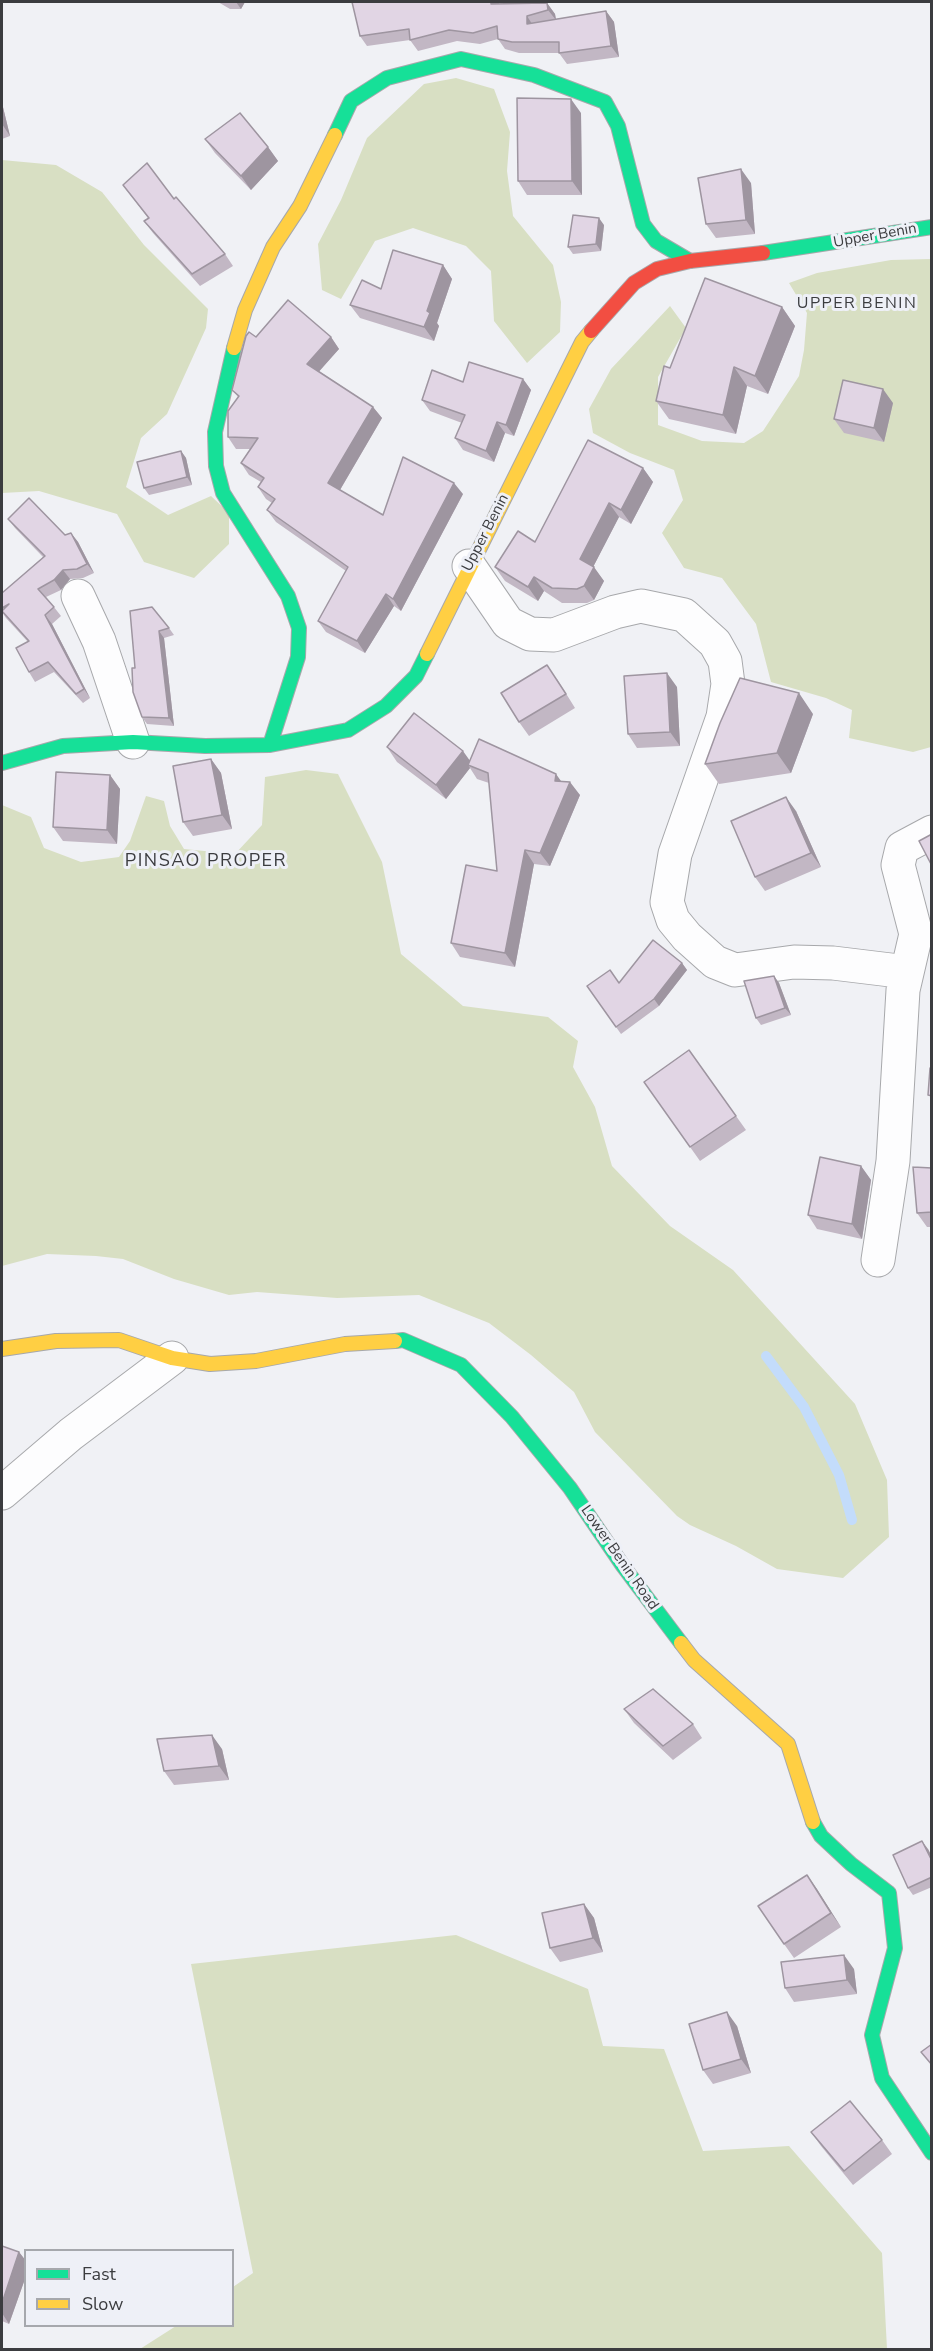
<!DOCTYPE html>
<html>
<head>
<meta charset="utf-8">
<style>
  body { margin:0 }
  #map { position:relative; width:933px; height:2351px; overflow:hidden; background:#f0f1f5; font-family:"Nunito Sans",sans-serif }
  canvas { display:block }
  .frame { position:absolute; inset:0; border:3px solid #3b3c3f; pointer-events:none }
  .legend { position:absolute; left:24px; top:2249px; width:210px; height:78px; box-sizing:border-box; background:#eef0f7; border:2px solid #a6a8ad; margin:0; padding:8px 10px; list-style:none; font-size:18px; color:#3b3c3f }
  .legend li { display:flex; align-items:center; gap:12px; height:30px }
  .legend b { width:30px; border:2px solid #a6a8ad }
</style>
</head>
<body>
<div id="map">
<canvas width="933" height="2351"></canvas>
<div class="frame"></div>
<ul class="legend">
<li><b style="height:8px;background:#16e098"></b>Fast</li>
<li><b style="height:8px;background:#ffcf43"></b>Slow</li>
</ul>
</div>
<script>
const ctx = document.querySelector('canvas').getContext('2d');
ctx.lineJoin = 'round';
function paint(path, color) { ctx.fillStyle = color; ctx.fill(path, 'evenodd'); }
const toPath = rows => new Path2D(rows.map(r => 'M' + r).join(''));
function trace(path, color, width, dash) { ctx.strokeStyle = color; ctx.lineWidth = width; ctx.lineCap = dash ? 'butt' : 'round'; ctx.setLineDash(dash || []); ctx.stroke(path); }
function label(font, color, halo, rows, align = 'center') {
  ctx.font = font + ' "Nunito Sans",sans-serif'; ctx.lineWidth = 6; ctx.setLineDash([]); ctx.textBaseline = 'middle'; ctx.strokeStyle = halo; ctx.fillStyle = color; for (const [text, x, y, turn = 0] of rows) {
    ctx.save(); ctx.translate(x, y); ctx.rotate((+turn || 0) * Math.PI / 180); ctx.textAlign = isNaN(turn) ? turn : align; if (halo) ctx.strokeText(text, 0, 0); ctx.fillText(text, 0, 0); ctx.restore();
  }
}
const green = toPath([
  [456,78,494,89,510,132,507,171,513,216,553,265,561,302,560,332,527,363,494,321,491,271,466,246,413,228,375,241,341,299,322,290,318,244,341,200,367,138,424,84],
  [2,160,56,165,102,192,144,245,208,309,206,328,167,414,141,438,126,487,168,515,211,496,229,513,229,544,194,578,144,562,117,514,39,491,2,493],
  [931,259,931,747,913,752,849,738,852,710,826,698,771,682,756,624,722,578,684,568,662,533,683,500,674,470,630,453,593,433,589,409,611,369,670,306,686,328,658,377,658,425,702,441,744,443,763,431,799,376,804,350,807,313,789,283,817,273,857,266,891,260],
  [306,770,338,774,382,862,401,954,463,1006,548,1017,578,1041,573,1067,595,1107,612,1166,670,1226,733,1270,855,1404,887,1480,889,1537,843,1578,777,1569,736,1546,690,1525,677,1516,595,1432,574,1392,531,1355,489,1323,419,1295,337,1298,257,1292,229,1295,174,1279,123,1259,96,1256,47,1254,2,1266,2,805,31,817,44,848,81,862,119,857,130,841,146,796,164,801,170,826,184,849,235,854,262,825,265,777],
  [456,1935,588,1989,603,2046,664,2049,703,2151,789,2146,882,2253,887,2349,140,2349,176,2326,232,2326,233,2287,253,2273,191,1964]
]);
const stream = toPath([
  [766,1356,804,1407,839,1475,852,1520]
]);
const street = toPath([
  [469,566,508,623,530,634,554,635,615,612,641,606,684,615,715,643,725,661,728,684,723,717,675,854,667,902,673,920,687,937,715,962,735,970,794,962,833,963,907,972],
  [78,596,99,641,133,742],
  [878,1260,893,1161,903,990,916,934,898,865,902,848,932,832],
  [2,1493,71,1434,172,1358]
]);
const fast = toPath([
  [335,135,351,101,387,78,461,59,534,75,605,102,618,126,643,224,656,241,690,261],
  [763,253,932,227],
  [234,348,215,432,216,466,223,493,288,596,299,628,298,657,270,745],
  [2,763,63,746,133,742,205,746,270,745,348,730,386,706,416,676,427,654],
  [395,1341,403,1340,461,1365,512,1417,570,1488,623,1566,681,1643],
  [813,1822,821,1836,851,1864,889,1893,895,1948,872,2035,882,2078,932,2153]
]);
const slow = toPath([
  [234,348,245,310,273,247,300,206,335,135],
  [427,654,582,342,591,331],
  [2,1349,56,1341,119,1340,172,1358,210,1364,256,1361,345,1344,395,1341],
  [681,1643,694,1660,788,1744,813,1822]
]);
const jam = toPath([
  [591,331,634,283,657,269,690,261,763,253]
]);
const wall = toPath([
  [218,2,245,2,241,9,230,9],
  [547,3,555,14,556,19,606,11,614,22,619,57,567,64,559,53,519,53,505,49,498,39,480,44,457,41,418,51,410,40,367,46,360,36,499,4],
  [2,103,10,136,2,139],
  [581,113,582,195,527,195,518,181],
  [205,139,268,147,278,161,251,190,215,153],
  [751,183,755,234,716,238,706,224],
  [123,185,174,199,225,254,233,266,200,286,153,233,144,221,148,218],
  [604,225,601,251,573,254,568,247],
  [443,265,452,279,437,323,439,326,434,341,360,318,350,305,381,289],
  [782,307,795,326,768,394,747,386,736,434,669,419,656,401,670,368],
  [256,337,331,337,339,349,319,371,373,407,382,418,340,490,383,515,463,494,401,611,394,606,365,653,326,632,318,621,346,571,276,522,267,510,272,503,266,499,258,487,261,482,249,475,241,463,250,449,236,449,228,437,238,397,232,390],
  [523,379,531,390,514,436,505,433,494,462,463,450,455,438,462,423,430,411,422,400,463,382],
  [893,403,884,442,844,433,834,419],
  [181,451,186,458,192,485,149,495,144,488],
  [643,468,653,482,631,524,619,517,593,567,604,581,594,600,587,603,562,603,544,591,538,601,505,581,495,567,535,542],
  [8,519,65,535,71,533,78,542,94,573,83,578,70,579,61,590,46,597,61,616,52,624,90,698,83,703,54,672,35,682,29,672,28,642,6,618,2,612,2,593,43,557,15,528],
  [130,611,169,628,174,635,164,638,174,726,147,724,142,717,135,668],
  [557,679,575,708,529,736,519,722],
  [677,687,680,746,637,748,628,734],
  [813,714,791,773,719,784,705,764],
  [387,747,470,760,561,781,580,795,550,866,534,864,515,967,460,957,451,943,497,871,489,783,477,779,470,768,446,799,397,762],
  [211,759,221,773,232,829,193,836,183,822],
  [110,775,120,789,117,844,63,841,53,827],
  [796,811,821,867,765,891,755,877],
  [682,963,687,970,659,1006,621,1034,587,986,619,983],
  [774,976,779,983,791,1015,761,1025,756,1018],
  [689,1050,746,1130,700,1161,644,1082],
  [861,1166,871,1180,862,1239,817,1229,808,1215],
  [932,1168,932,1227,927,1227,917,1213],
  [624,1709,693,1724,702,1738,673,1760,634,1723],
  [222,1749,229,1780,174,1785,164,1771],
  [928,1849,932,1857,932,1887,913,1895,908,1888],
  [807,1875,841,1927,794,1958,784,1944],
  [584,1904,594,1918,603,1952,560,1962,550,1948],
  [854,1969,857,1994,794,2002,785,1988],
  [737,2026,751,2073,713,2084,703,2070],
  [811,2132,882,2140,892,2154,853,2185,821,2146],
  [2,2246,19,2252,26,2261,26,2276,9,2324,2,2321]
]);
const shadedWall = toPath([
  [236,2,245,2,241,9],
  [491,2,499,2,498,14,491,4],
  [547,3,555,14,556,20,548,10],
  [606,11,614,22,619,57,611,46],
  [527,16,534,27,527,24],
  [571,99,581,113,582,195,572,181],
  [2,103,10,136,2,124],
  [268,147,278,161,251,190,241,176],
  [741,169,751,183,755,234,746,220],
  [599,218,604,225,601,251,596,244],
  [443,265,452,279,437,323,439,326,434,341,424,327,427,311],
  [782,307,795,326,768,394,755,376],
  [331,337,339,349,316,375,307,364],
  [734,367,747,386,736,434,723,415],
  [523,379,531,390,514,436,506,425],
  [883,389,893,403,884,442,874,428],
  [373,407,382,418,337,495,328,483],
  [497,422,505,433,494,462,486,451],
  [181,451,186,458,192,485,187,477],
  [643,468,653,482,631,524,621,510],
  [454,483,463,494,401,611,393,599],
  [609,503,619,517,590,573,580,559],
  [71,533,78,542,94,573,87,564],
  [594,567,604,581,594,600,584,586],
  [63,570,70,579,61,590,54,580],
  [534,577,544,591,538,601,528,587],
  [386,594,394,606,365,653,357,641],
  [45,615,52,624,90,698,84,689],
  [159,631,164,638,174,726,169,718],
  [667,673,677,687,680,746,670,732],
  [799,693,813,714,791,773,777,753],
  [463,751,473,765,468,765,470,768,446,799,436,785],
  [211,759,221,773,232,829,222,815],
  [556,774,566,788,570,782,580,795,550,866,540,853],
  [110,775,120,789,117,844,107,830],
  [786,797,796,811,821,867,811,853],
  [525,850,534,864,515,967,505,953],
  [682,963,687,970,659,1006,654,999],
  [774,976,779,983,791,1015,785,1008],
  [861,1166,871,1180,862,1239,852,1224],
  [212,1735,222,1749,229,1780,219,1766],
  [922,1841,928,1849,932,1857,932,1861],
  [807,1875,817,1889,841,1927,831,1913],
  [584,1904,594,1918,603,1952,593,1938],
  [844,1955,854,1969,857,1994,847,1980],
  [727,2012,737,2026,751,2073,741,2059],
  [19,2252,26,2261,26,2276,9,2324,2,2313,2,2303]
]);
const building = toPath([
  [352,2,491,2,491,4,547,3,548,10,527,16,527,24,606,11,611,46,559,53,559,42,512,42,498,39,497,26,473,33,449,30,410,40,409,29,360,36,352,2],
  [517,98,571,99,572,181,518,181,517,98],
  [240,113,268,147,241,176,205,139,240,113],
  [147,163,174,199,176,197,225,254,192,274,144,221,149,218,123,185,147,163],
  [741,169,746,220,706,224,698,178,741,169],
  [573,215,599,218,596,244,568,247,573,215],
  [393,250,443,265,427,311,430,313,424,327,350,305,362,280,381,289,393,250],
  [705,278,782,307,755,376,734,367,723,415,656,401,664,366,670,368,705,278],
  [288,300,331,337,307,364,373,407,328,483,383,515,403,457,454,483,393,599,386,594,357,641,318,621,348,567,267,510,275,499,258,487,264,478,241,463,258,438,228,437,228,411,239,396,232,390,246,336,249,332,256,337,288,300],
  [469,362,523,379,506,425,497,422,486,451,455,438,465,415,422,400,432,370,463,382,469,362],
  [843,380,883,389,874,428,834,419,843,380],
  [588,440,643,468,621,510,609,503,580,559,594,567,584,586,577,589,552,588,534,577,528,587,495,567,518,531,535,542,588,440],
  [181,451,187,477,144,488,137,462,181,451],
  [29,498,65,535,71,533,87,564,77,569,63,570,54,580,38,589,54,607,45,615,84,689,76,694,48,662,29,672,16,648,29,641,2,611,9,604,2,608,2,593,45,556,8,519,29,498],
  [152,607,169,628,159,631,169,718,142,717,133,692,132,668,135,668,130,611,152,607],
  [547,665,566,694,519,722,501,693,547,665],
  [667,673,670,732,628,734,624,676,667,673],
  [740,678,799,693,777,753,705,764,720,723,740,678],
  [414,713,463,751,436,785,387,747,414,713],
  [479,739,556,774,555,781,570,782,540,853,525,850,505,953,451,943,466,865,497,871,488,773,468,765,479,739],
  [211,759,222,815,183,822,173,766,211,759],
  [56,772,110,775,107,830,53,827,56,772],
  [786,797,811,853,755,877,731,821,786,797],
  [932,834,932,866,919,841,932,834],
  [653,940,682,963,654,999,616,1027,587,986,610,970,619,983,653,940],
  [774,976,785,1008,756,1018,744,981,774,976],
  [689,1050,736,1116,690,1147,644,1082,689,1050],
  [930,1068,932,1068,932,1096,928,1095,930,1068],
  [820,1157,861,1166,852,1224,808,1215,820,1157],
  [913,1167,932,1168,932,1212,917,1213,913,1167],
  [653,1689,693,1724,663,1746,624,1709,653,1689],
  [212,1735,219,1766,164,1771,157,1739,212,1735],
  [922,1841,932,1861,932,1877,908,1888,893,1855,922,1841],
  [807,1875,831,1913,784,1944,758,1906,807,1875],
  [584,1904,593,1938,550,1948,542,1913,584,1904],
  [844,1955,847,1980,785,1988,781,1962,844,1955],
  [727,2012,741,2059,703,2070,689,2024,727,2012],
  [932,2044,932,2065,921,2052,932,2044],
  [850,2101,882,2140,844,2171,811,2132,850,2101],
  [2,2246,19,2252,2,2303,2,2246]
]);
const streetNames = [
  ["Upper Benin",875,236,-10],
  ["Upper Benin",486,533,-63],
  ["Lower Benin Road",619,1558,55]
];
const neighbourhoodNames = [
  ["UPPER BENIN",857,304]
];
const quarterNames = [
  ["PINSAO PROPER",206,862]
];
paint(green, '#d8dfc3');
trace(stream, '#c3dcfb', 10);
trace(street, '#a7a8ab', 35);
trace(fast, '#a7a8ab', 16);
trace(slow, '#a7a8ab', 16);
trace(jam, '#a7a8ab', 16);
trace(street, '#fdfdfe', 33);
trace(fast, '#16e098', 14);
trace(slow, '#ffcf43', 14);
trace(jam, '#f24e42', 14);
paint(wall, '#c2b7c4');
paint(shadedWall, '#9e95a0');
paint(building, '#e1d5e4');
trace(building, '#9e95a0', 1.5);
label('15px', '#3b3c3f', '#eef0f7', streetNames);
ctx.letterSpacing = '1.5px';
label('16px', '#3b3c3f', '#eef0f7', neighbourhoodNames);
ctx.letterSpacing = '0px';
ctx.letterSpacing = '1.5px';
label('18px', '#3b3c3f', '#eef0f7', quarterNames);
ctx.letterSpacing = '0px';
</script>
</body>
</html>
